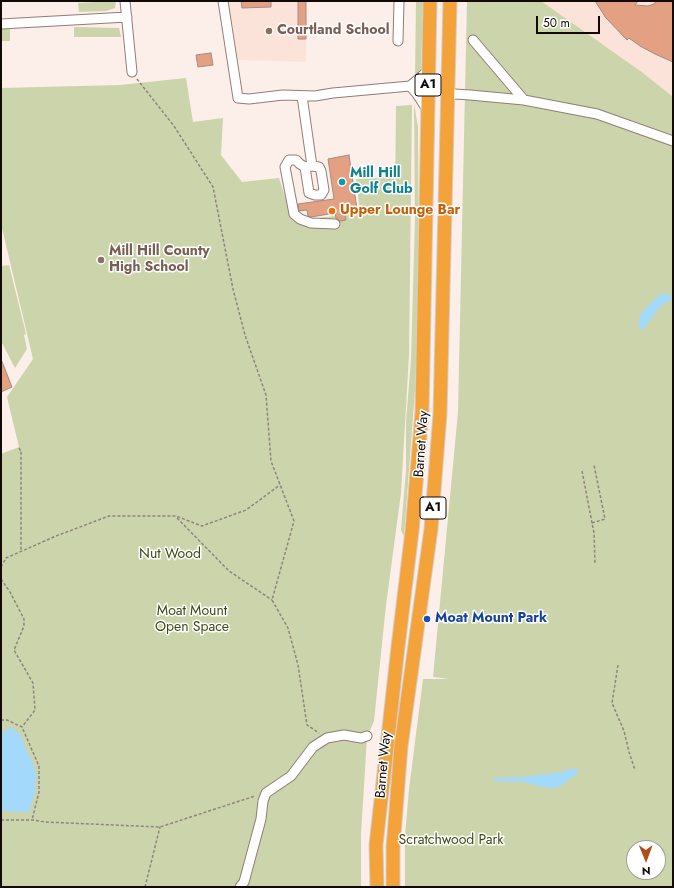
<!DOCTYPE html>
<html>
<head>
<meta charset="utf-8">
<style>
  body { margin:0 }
  #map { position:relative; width:674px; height:888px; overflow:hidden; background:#fceee8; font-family:Jost,sans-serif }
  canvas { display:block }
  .frame { position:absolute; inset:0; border:2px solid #120a07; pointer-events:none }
  .north { position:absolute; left:626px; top:840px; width:40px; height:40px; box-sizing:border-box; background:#fff; border:1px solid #a09d9c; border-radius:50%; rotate:179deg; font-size:11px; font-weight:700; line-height:16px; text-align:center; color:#120a07 }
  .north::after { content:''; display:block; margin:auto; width:14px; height:18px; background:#b14d19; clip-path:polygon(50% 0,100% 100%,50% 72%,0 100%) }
  .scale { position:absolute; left:536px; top:16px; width:64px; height:18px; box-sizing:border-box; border:2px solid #120a07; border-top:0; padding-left:5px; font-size:12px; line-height:14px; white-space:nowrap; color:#120a07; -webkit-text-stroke:3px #fff; paint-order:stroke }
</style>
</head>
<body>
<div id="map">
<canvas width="674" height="888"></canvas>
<div class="frame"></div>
<div class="north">N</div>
<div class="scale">50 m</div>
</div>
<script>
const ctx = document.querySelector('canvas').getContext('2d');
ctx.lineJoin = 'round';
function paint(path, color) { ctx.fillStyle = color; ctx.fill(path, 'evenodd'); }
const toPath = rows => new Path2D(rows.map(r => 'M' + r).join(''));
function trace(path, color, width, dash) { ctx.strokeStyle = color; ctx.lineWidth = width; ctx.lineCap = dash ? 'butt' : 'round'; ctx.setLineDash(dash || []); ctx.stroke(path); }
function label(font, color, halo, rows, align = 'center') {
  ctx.font = font + ' Jost,sans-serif'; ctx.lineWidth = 3; ctx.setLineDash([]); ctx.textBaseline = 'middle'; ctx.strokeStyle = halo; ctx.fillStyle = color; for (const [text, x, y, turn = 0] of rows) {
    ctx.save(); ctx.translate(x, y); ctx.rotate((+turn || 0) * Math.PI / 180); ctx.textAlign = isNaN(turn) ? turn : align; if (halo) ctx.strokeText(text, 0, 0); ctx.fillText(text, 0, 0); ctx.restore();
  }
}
const built = toPath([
  [228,1,306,1,306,62,236,60],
  [483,1,673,1,673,109]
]);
const green = toPath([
  [116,1,115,8,106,11,79,12,78,3],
  [416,1,423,1,421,72,415,79],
  [467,1,541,1,643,73,673,97,673,887,405,887,405,836,409,789,423,679,450,679,433,677,458,412],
  [634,848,658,848,658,872,634,872],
  [74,27,119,28,121,37,74,37],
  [1,29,10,29,10,41,1,41],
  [186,78,193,122,223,118,221,155,242,182,279,178,293,221,360,213,356,179,394,177,395,195,396,106,412,105,409,355,401,493,386,605,374,721,367,737,361,834,361,887,1,887,1,454,19,447,7,397,33,359,1,224,1,88,120,85],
  [414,103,418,127,419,279,415,390,404,536,401,530,406,470,406,421,411,360,415,218],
  [9,265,26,334,24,335,27,349,15,368,1,341,1,266]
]);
const water = toPath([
  [667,293,673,298,660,307,642,331,638,324,641,313,659,295],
  [11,727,21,735,25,747,32,761,36,773,35,793,29,812,1,811,1,733],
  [570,769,578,769,579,772,565,783,556,788,542,787,523,782,493,781,494,778,523,777,562,772]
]);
const building = toPath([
  [241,1,271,1,271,7,242,8,241,1],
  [298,1,306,1,306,39,298,39,298,1],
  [595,1,638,1,635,5,648,6,654,4,656,1,673,1,673,62,655,54,640,46,629,38,627,40,606,18,595,1],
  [211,53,213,65,198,67,196,55,211,53],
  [349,155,357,209,344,211,346,220,340,221,336,218,335,213,311,217,308,216,307,210,299,211,298,204,334,199,328,159,349,155],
  [1,359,12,387,1,392,1,359]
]);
const path = toPath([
  [137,79,174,126,213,187,233,289,245,335,266,395,271,461,294,521,272,600,288,628,298,665,307,725,319,733],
  [19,448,20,450,21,450,21,551],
  [582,471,594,533,595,564],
  [177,518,229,571,272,600],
  [592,523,605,519,594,465],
  [1,567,6,558,56,536,109,516,176,516,202,526,246,510,280,485],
  [1,579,10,592,24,619,24,626,14,650,33,683,35,710,22,727],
  [618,665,612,703,624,731,629,752,635,770],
  [1,720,7,720,22,727,39,766,39,792,32,820],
  [1,820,32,820,45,822,160,827,255,796],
  [145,887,160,827]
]);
const minor = toPath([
  [125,1,132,72],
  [223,1,238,98,249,99,283,95,315,96,333,93,410,86,428,71],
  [1,24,127,17],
  [473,40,524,100,597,114,673,141],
  [398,41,399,1],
  [410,86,417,94,428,111],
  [302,96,312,166,319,167,321,171,324,190,321,195,315,195,309,193,305,167,312,166],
  [448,96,455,94,470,95,524,100],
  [305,167,300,164,296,160,289,160,285,167,294,214,300,219,311,223,335,224],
  [240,887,244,882,261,819,263,801,266,793,291,776,313,747,327,738,344,735,361,738,367,736]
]);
const highway = toPath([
  [377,887,376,845,398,647,412,531,422,412,430,1],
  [393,887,393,848,401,746,431,529,440,414,450,1]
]);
const markers = [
  [269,31,4,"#8d6e63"],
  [342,182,4,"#0f9aa8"],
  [332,211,4,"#e8710a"],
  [101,260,4,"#8d6e63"],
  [427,619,4,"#1a4fb4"]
];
const shields = [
  [428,85,26],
  [433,508,26]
];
const shieldNames = [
  ["A1",428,85],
  ["A1",433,508]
];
const educationNames = [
  ["Courtland School",277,31],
  ["Mill Hill County",109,252],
  ["High School",109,268]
];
const cultureNames = [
  ["Mill Hill",350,174],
  ["Golf Club",350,190]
];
const foodNames = [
  ["Upper Lounge Bar",340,211]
];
const streetNames = [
  ["Barnet Way",422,444,-86],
  ["Barnet Way",384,765,-85]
];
const parkNames = [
  ["Nut Wood",170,555],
  ["Moat Mount",192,612],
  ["Open Space",192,628],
  ["Scratchwood Park",451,841]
];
const transitNames = [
  ["Moat Mount Park",435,619]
];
paint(built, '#fce3d9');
paint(green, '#cbd4aa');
paint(water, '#a3dafb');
paint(building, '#e4a083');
trace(building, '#a28c84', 1);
trace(minor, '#927d75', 11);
trace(highway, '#d0cecd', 15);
trace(path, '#8f837f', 1.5, [3, 2]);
trace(minor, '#fff', 9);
trace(highway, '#f4a33b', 13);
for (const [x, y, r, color] of markers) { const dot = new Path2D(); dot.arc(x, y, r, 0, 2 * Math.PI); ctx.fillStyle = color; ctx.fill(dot); trace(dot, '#fff', 1.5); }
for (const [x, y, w] of shields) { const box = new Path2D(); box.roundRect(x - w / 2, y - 11, w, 22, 3); ctx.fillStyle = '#fff'; ctx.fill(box); trace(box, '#120a07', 1); }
label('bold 13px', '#120a07', null, shieldNames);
label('bold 14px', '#785e54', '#fff', educationNames, 'left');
label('bold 14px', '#0d838f', '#fff', cultureNames, 'left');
label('bold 14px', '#c56008', '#fff', foodNames, 'left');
label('14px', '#120a07', '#fff', streetNames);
label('14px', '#414816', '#fff', parkNames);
label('bold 14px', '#164399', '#fff', transitNames, 'left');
</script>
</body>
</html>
